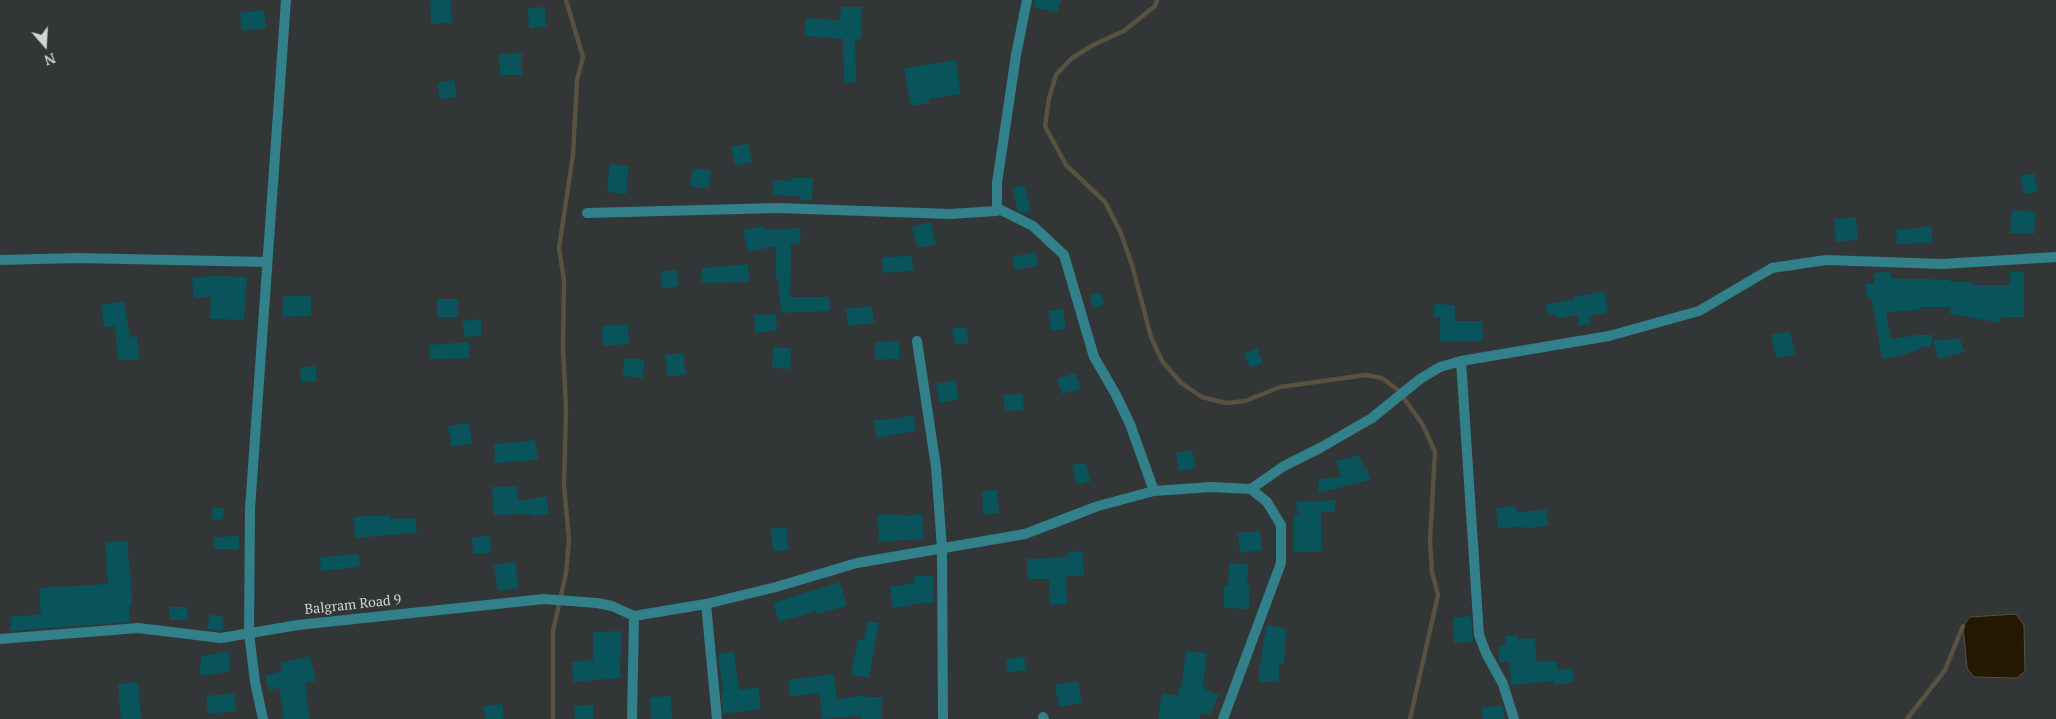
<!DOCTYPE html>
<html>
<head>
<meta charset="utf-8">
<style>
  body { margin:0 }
  #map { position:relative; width:2056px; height:719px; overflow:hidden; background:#323637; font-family:"PT Serif",serif }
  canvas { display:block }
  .north { position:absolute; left:20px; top:20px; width:50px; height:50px; -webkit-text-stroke:4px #323637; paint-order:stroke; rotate:161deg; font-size:14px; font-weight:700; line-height:20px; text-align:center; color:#d2d5d5 }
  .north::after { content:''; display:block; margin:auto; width:18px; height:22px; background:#d2d5d5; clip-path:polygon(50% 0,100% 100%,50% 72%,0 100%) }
</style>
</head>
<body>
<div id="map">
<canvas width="2056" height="719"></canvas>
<div class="north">N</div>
</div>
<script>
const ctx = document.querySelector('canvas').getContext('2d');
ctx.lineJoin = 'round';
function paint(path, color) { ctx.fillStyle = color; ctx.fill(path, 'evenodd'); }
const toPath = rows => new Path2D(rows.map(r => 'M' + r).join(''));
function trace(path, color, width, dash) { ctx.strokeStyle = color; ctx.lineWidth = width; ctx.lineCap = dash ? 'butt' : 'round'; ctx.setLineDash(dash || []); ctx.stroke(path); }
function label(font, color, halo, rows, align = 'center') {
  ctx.font = font + ' "PT Serif",serif'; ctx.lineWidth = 4; ctx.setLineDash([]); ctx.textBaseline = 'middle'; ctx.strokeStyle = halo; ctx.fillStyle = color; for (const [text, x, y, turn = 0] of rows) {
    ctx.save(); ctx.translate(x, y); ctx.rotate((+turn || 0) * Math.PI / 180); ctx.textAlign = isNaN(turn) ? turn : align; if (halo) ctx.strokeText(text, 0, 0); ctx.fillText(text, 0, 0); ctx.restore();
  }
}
const water = toPath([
  [2016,614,2024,625,2025,671,2017,678,1974,677,1967,668,1963,626,1970,617,2016,614]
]);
const stream = toPath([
  [1157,0,1155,6,1124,31,1095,44,1072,58,1056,75,1049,98,1045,126,1066,165,1105,202,1120,231,1132,265,1151,337,1162,361,1181,383,1202,397,1226,403,1245,401,1280,387,1366,375,1382,378,1398,390,1423,425,1435,452,1430,540,1432,572,1438,595,1410,719],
  [553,719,553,631,566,573,569,540,564,486,566,409,563,347,564,280,559,248,573,155,577,80,583,57,566,0],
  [1907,719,1945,670,1963,626]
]);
const building = toPath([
  [430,0,451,0,452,23,431,24],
  [1034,0,1061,0,1057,13,1033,7],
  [841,6,862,7,861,39,855,39,856,82,844,83,843,39,804,36,806,18,840,20],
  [545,7,546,27,529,28,528,8],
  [264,10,266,28,242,31,240,13],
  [522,53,522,75,500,75,499,54],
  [956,60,961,94,929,99,930,103,911,106,904,68],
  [454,80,457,97,440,100,437,83],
  [748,143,752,162,735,166,731,147],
  [610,164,629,166,626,194,607,192],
  [692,169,711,170,709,188,690,187],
  [2034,173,2038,191,2024,194,2020,176],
  [792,178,813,178,812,200,800,200,800,196,772,195,773,180,792,181],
  [1024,185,1031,210,1022,213,1018,211,1012,188],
  [2012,210,2036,212,2034,234,2010,233],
  [1856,217,1858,240,1836,242,1834,219],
  [931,222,936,244,917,248,912,227],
  [763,226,764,230,800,228,801,243,791,244,790,297,829,297,830,311,781,313,778,279,776,279,776,246,748,252,743,230],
  [1931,226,1933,243,1897,244,1896,230],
  [1036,252,1038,266,1015,270,1012,257],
  [912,256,913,271,883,273,882,257],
  [748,264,749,282,702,283,702,268],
  [677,270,678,287,662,288,661,271],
  [1890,272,1891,278,1950,280,1950,282,1973,282,1973,285,2010,285,2010,272,2024,272,2024,317,2001,317,2001,323,1950,314,1951,307,1919,307,1919,310,1886,312,1891,339,1917,335,1932,335,1931,347,1924,347,1903,355,1882,359,1871,298,1867,299,1866,284,1874,284,1874,273],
  [217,276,247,277,244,320,210,319,211,297,194,298,192,278],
  [1604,291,1608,312,1589,317,1590,324,1579,326,1577,315,1557,318,1556,314,1548,315,1546,304,1574,300,1573,297],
  [1101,293,1104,305,1093,308,1090,295],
  [283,296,311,296,311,316,283,317],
  [437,299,458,299,458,317,437,317],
  [124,301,130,337,137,336,140,359,118,361,115,326,104,328,101,305],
  [1434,304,1455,305,1455,321,1482,321,1483,341,1440,342,1440,317,1434,317],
  [872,306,874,323,848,326,846,309],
  [1063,308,1066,329,1051,331,1048,311],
  [776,314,777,331,755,333,754,315],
  [481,319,482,336,464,337,463,321],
  [628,324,629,344,603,346,602,326],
  [966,327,969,343,955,345,952,329],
  [1790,331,1795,354,1777,359,1771,335],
  [1960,339,1965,352,1939,359,1933,340],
  [899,341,899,359,875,360,875,342],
  [469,342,470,358,430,359,429,345],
  [773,347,791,348,790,369,772,368],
  [1257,348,1263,363,1250,368,1244,353],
  [683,353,686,374,668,377,665,355],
  [624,358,644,360,643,378,623,376],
  [316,366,317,381,301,382,300,368],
  [1076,373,1081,389,1062,394,1057,379],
  [955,380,959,399,939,403,936,384],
  [1022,393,1024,410,1005,411,1003,395],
  [913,415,916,431,877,438,874,420,894,419],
  [469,423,472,444,451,446,448,426],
  [535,440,538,460,495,463,494,444],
  [1192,450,1196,468,1179,471,1176,453],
  [1359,455,1364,468,1367,467,1370,480,1319,493,1318,479,1341,477,1336,461],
  [1086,463,1091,481,1077,485,1072,465],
  [518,486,518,501,546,496,549,514,532,516,531,514,494,515,492,487],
  [997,489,999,513,983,515,982,491],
  [1335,500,1335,512,1321,512,1322,552,1294,552,1294,514,1299,514,1299,512,1297,512,1296,502],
  [1516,506,1517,513,1546,509,1549,525,1524,529,1524,527,1498,528,1496,508],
  [212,507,224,509,223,520,211,519],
  [902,514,902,516,922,514,924,539,879,542,877,515],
  [390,515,390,519,416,518,417,533,355,538,353,517],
  [771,528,787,528,788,550,773,551],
  [1260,531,1262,550,1240,553,1238,533],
  [239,536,239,549,214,549,214,537],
  [490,536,491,553,473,554,472,537],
  [127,541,131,582,132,604,129,604,130,622,10,631,12,616,41,615,39,588,108,584,105,542],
  [1083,551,1084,576,1066,576,1067,604,1050,605,1049,579,1027,579,1027,559,1068,557,1068,552],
  [359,554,360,567,321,571,320,557],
  [515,562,519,588,498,591,494,565],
  [1229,563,1248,564,1247,586,1249,586,1249,609,1224,608,1224,586,1228,586],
  [914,576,933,576,934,603,911,604,911,606,893,608,890,587,914,583],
  [840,582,847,606,817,614,816,611,779,622,773,603],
  [169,607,187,607,187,620,170,620],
  [210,614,224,617,222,631,207,629],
  [1471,616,1473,642,1454,643,1453,618],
  [867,621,879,623,869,678,851,675,858,639,864,640],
  [1267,625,1286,629,1284,664,1279,664,1279,682,1259,682,1259,664,1261,664,1263,644],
  [622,631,622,657,619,657,621,678,573,682,572,662,593,660,593,632],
  [1518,635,1518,639,1535,638,1537,662,1557,661,1558,670,1572,668,1574,682,1555,685,1555,681,1511,685,1509,661,1499,662,1498,646,1506,645,1505,636],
  [228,651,231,671,201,676,200,667,202,656],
  [1186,651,1207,653,1203,688,1219,695,1210,715,1201,712,1200,719,1158,719,1162,693,1178,696,1178,689,1181,689],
  [734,652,739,690,758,687,761,709,723,714,721,693,723,692,718,654],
  [310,656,316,681,305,683,310,719,284,719,279,688,269,690,265,676,282,671,280,663],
  [1024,656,1026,670,1008,673,1006,659],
  [834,674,837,699,866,695,866,697,882,697,882,719,861,719,861,716,822,719,819,693,790,697,788,680],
  [1078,681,1082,703,1059,707,1055,685],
  [138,682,141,719,121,719,118,684],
  [235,693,236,711,208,714,206,696],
  [671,696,672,719,651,719,650,697],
  [502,704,504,719,485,719,483,706],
  [593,705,594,719,575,719,574,706],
  [1502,705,1505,719,1483,719,1481,708]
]);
const street = toPath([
  [997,208,1033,226,1064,255,1094,357,1115,393,1130,424,1154,491],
  [587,213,778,208,950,214,997,211,997,183,1016,55,1027,0],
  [0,260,78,258,266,262],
  [917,341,936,467,942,548,943,719],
  [1251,489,1284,466,1320,448,1372,418,1420,379,1440,367,1461,361],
  [0,639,138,628,221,638,298,625,544,599,597,603,612,606,634,616,706,604],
  [1043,717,1044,719],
  [263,719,255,682,249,633,250,509,286,0],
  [632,719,634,616],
  [717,719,706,604,776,587,857,563,1025,534,1098,506,1154,491,1211,487,1251,489,1267,502,1281,525,1281,563,1223,719],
  [1514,719,1503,684,1486,653,1479,635,1461,361,1609,336,1699,311,1772,268,1826,260,1942,264,2056,257]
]);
const streetNames = [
  ["Balgram Road 9",353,605,-6]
];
paint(water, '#251801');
trace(water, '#595141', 1);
trace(stream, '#595141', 4.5);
paint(building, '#09535b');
trace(street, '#31808a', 10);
label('14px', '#d2d5d5', '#323637', streetNames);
</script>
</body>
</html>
